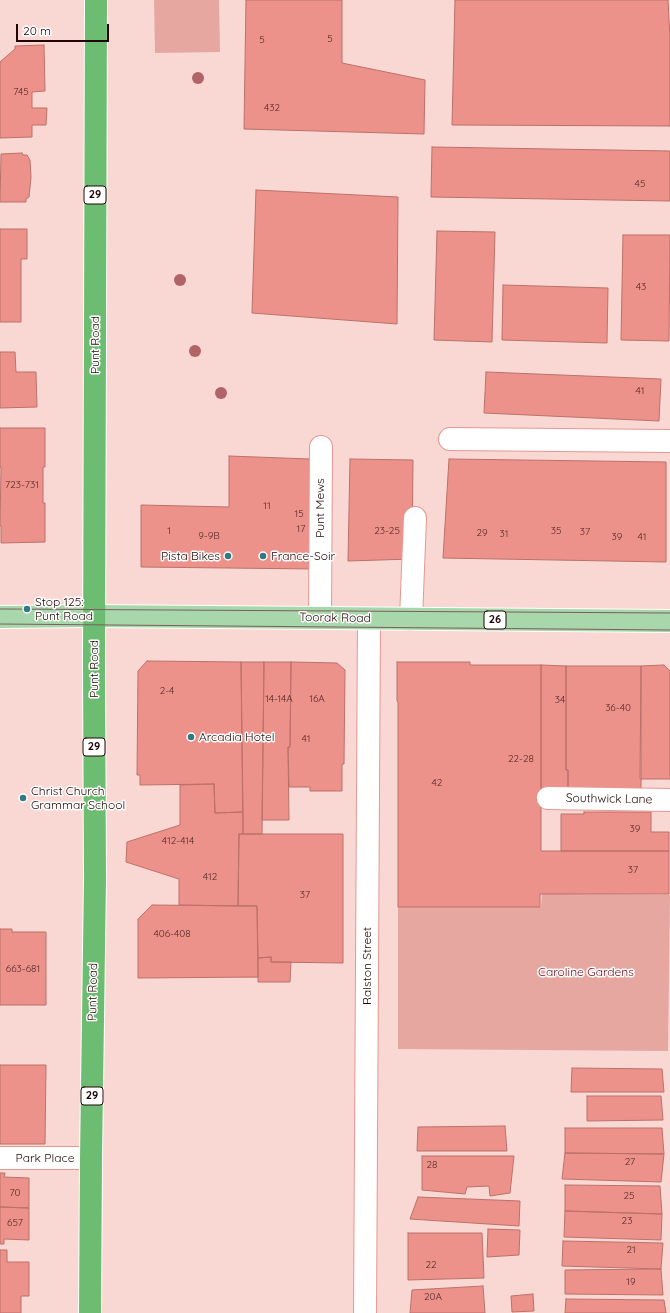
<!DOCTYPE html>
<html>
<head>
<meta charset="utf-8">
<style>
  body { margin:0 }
  #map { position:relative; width:670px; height:1313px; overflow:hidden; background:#f9d7d3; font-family:Quicksand,sans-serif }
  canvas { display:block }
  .scale { position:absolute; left:16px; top:24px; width:93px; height:18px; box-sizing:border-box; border:2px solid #210605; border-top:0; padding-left:5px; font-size:12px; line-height:14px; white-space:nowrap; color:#210605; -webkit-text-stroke:3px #fff; paint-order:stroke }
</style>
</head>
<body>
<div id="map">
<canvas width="670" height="1313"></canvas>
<div class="scale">20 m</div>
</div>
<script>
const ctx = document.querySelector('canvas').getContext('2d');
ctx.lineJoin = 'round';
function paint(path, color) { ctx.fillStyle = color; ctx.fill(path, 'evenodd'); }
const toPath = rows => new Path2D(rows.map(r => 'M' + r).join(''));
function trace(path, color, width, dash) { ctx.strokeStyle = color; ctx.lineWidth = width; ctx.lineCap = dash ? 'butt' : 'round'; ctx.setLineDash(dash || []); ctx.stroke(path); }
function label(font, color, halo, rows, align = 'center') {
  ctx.font = font + ' Quicksand,sans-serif'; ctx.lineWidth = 3; ctx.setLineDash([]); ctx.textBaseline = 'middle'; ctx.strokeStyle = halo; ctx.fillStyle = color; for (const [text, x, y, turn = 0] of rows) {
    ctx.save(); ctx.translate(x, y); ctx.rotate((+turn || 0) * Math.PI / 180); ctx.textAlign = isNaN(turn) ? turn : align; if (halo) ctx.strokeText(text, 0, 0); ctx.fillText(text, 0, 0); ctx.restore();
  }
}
const green = toPath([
  [154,0,219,0,220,52,155,53],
  [542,894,670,895,668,1051,398,1049,398,906,541,907]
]);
const building = toPath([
  [246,0,342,0,342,63,425,80,424,134,244,129,246,0],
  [455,0,668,0,670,38,670,126,452,125,455,0],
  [44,45,45,91,32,92,32,108,47,108,46,125,32,125,32,137,0,138,0,62,15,49,15,46,44,45],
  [432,147,670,151,670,201,431,197,432,147],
  [22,153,23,155,27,155,30,160,31,177,29,197,26,199,26,202,0,202,1,154,22,153],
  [256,190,398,197,397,324,252,313,256,190],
  [0,229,27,229,27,259,21,259,21,322,0,322,0,229],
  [437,231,495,232,492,342,434,340,437,231],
  [623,235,670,235,669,341,621,340,623,235],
  [503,285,608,288,607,343,502,340,503,285],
  [0,352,15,352,16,372,36,372,37,407,0,408,0,352],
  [486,372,661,379,659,421,484,413,486,372],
  [0,428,45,428,45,467,43,467,43,503,45,503,45,542,1,543,1,526,0,526,1,467,0,467,0,428],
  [229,456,310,459,314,569,141,567,141,505,229,507,229,456],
  [350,459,413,460,412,559,348,561,350,459],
  [449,459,666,462,666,562,443,558,449,459],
  [147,661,241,662,243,812,215,813,214,784,140,785,140,775,137,775,138,671,147,661],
  [241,662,264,662,262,834,243,834,241,662],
  [264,662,291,662,290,747,288,747,289,820,262,820,264,662],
  [291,662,337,663,345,670,344,764,342,764,342,791,310,791,310,787,289,787,288,747,290,747,291,662],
  [397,662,470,662,470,665,541,665,541,851,669,851,669,894,540,894,540,907,398,907,398,702,397,701,397,662],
  [541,665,566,666,566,770,568,770,568,794,541,794,541,665],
  [664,665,670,671,670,779,640,779,641,666,664,665],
  [566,666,641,666,641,790,568,790,568,770,566,770,566,666],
  [214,784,215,813,243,812,243,834,239,834,238,906,179,905,179,879,126,862,127,842,180,825,180,785,214,784],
  [584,812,651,812,651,832,669,832,669,851,561,851,561,814,584,814,584,812],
  [239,834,343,834,343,963,271,962,271,957,258,958,257,906,238,906,239,834],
  [152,905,257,906,258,977,138,978,138,919,152,905],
  [0,929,12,929,12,932,46,932,46,1005,0,1005,0,929],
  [271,957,271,962,291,962,290,982,258,982,258,958,271,957],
  [0,1065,46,1065,45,1144,0,1144,0,1065],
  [572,1068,662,1069,664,1092,571,1092,572,1068],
  [587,1096,661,1096,663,1120,587,1121,587,1096],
  [505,1126,507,1151,417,1151,418,1127,505,1126],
  [565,1128,662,1128,664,1154,565,1153,565,1128],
  [565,1153,664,1154,661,1182,562,1179,565,1153],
  [422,1156,514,1156,510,1193,490,1196,489,1186,467,1187,465,1194,422,1190,422,1156],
  [0,1173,5,1173,4,1177,29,1178,29,1208,0,1207,0,1173],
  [565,1185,660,1186,662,1214,565,1211,565,1185],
  [418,1197,520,1201,519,1226,410,1219,418,1197],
  [0,1207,29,1208,29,1240,4,1239,4,1244,0,1244,0,1207],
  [565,1211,662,1214,661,1240,564,1237,565,1211],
  [488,1229,520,1230,519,1255,487,1257,488,1229],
  [408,1233,482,1233,484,1278,408,1280,408,1233],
  [563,1241,663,1243,661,1269,562,1266,563,1241],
  [0,1250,7,1250,7,1262,29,1262,29,1296,21,1296,21,1313,0,1313,0,1250],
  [661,1269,663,1295,565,1294,565,1270,661,1269],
  [483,1286,485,1313,410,1313,412,1290,483,1286],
  [533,1294,534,1311,512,1312,511,1296,533,1294],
  [566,1299,664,1300,666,1313,565,1313,566,1299]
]);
const minor = toPath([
  [450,439,670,441],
  [320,618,321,447],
  [411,619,415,518],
  [548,798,670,800],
  [0,1158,91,1158],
  [365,1313,369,619]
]);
const major = toPath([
  [0,617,94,616,670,621]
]);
const highway = toPath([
  [90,1313,91,1158,95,879,94,664,96,0]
]);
const tram = toPath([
  [0,609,670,613],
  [0,624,670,630]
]);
const trees = [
  [198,78],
  [180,280],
  [195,351],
  [221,393]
];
const markers = [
  [228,556,4,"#317a82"],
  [263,556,4,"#317a82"],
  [27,609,4,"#317a82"],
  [191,737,4,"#317a82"],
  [23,798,4,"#317a82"]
];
const numberNames = [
  ["5",330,39],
  ["5",262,40],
  ["745",21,92],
  ["432",272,108],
  ["45",640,184],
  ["43",641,287],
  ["41",640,391],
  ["723-731",22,485],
  ["11",267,506],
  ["15",299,514],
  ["17",301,529],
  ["1",169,531],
  ["23-25",387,531],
  ["35",556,531],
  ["37",585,532],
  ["29",482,533],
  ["31",504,534],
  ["9-9B",209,536],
  ["39",617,537],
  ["41",642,537],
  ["2-4",167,691],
  ["14-14A",279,699],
  ["16A",317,699],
  ["34",560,700],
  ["36-40",618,708],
  ["41",306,739],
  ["22-28",521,759],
  ["42",437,783],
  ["39",635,829],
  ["412-414",178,841],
  ["37",633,870],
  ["412",210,877],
  ["37",305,895],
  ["406-408",172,934],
  ["663-681",23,969],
  ["27",630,1162],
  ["28",432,1165],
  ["70",15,1193],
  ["25",629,1196],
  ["23",627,1221],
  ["657",15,1223],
  ["21",631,1250],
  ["22",431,1265],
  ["19",631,1282],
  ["20A",433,1297]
];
const shields = [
  [95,195,22],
  [495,620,22],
  [94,747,22],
  [92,1096,22]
];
const shieldNames = [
  ["29",95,195],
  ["26",495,620],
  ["29",94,747],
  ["29",92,1096]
];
const streetNames = [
  ["Punt Road",95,345,-90],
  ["Punt Mews",320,508,-90],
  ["Toorak Road",335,618,1],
  ["Punt Road",94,669,-90],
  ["Southwick Lane",609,799,1],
  ["Ralston Street",367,966,-90],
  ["Punt Road",93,992,-89],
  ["Park Place",45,1158]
];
const poiNames = [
  ["Pista Bikes",220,556,"right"],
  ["France-Soir",271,556],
  ["Stop 125:",35,602],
  ["Punt Road",35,616],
  ["Arcadia Hotel",199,737],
  ["Christ Church",31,791],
  ["Grammar School",31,805]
];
const parkNames = [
  ["Caroline Gardens",586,972]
];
paint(green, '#e6a7a1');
paint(building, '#ec928a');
trace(building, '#bb716a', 1);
trace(minor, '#e69890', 24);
trace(major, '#fff', 24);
trace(highway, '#fff', 24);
trace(minor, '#fff', 22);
trace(major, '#a7d7aa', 22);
trace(highway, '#6cbd71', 22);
trace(tram, '#7d5f5d', 1);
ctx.fillStyle = '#b06467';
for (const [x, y] of trees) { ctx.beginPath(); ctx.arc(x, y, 6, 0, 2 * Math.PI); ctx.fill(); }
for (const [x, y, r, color] of markers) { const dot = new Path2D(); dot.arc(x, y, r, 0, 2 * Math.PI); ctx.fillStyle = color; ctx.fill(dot); trace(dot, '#fff', 1.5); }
label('10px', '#542926', null, numberNames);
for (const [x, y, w] of shields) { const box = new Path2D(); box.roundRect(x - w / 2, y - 9, w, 18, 3); ctx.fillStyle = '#fff'; ctx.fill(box); trace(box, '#210605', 1); }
label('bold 11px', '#210605', null, shieldNames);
label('12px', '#210605', '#fff', streetNames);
label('12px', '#210605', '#fff', poiNames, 'left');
label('12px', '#74050f', '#fff', parkNames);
</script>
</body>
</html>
